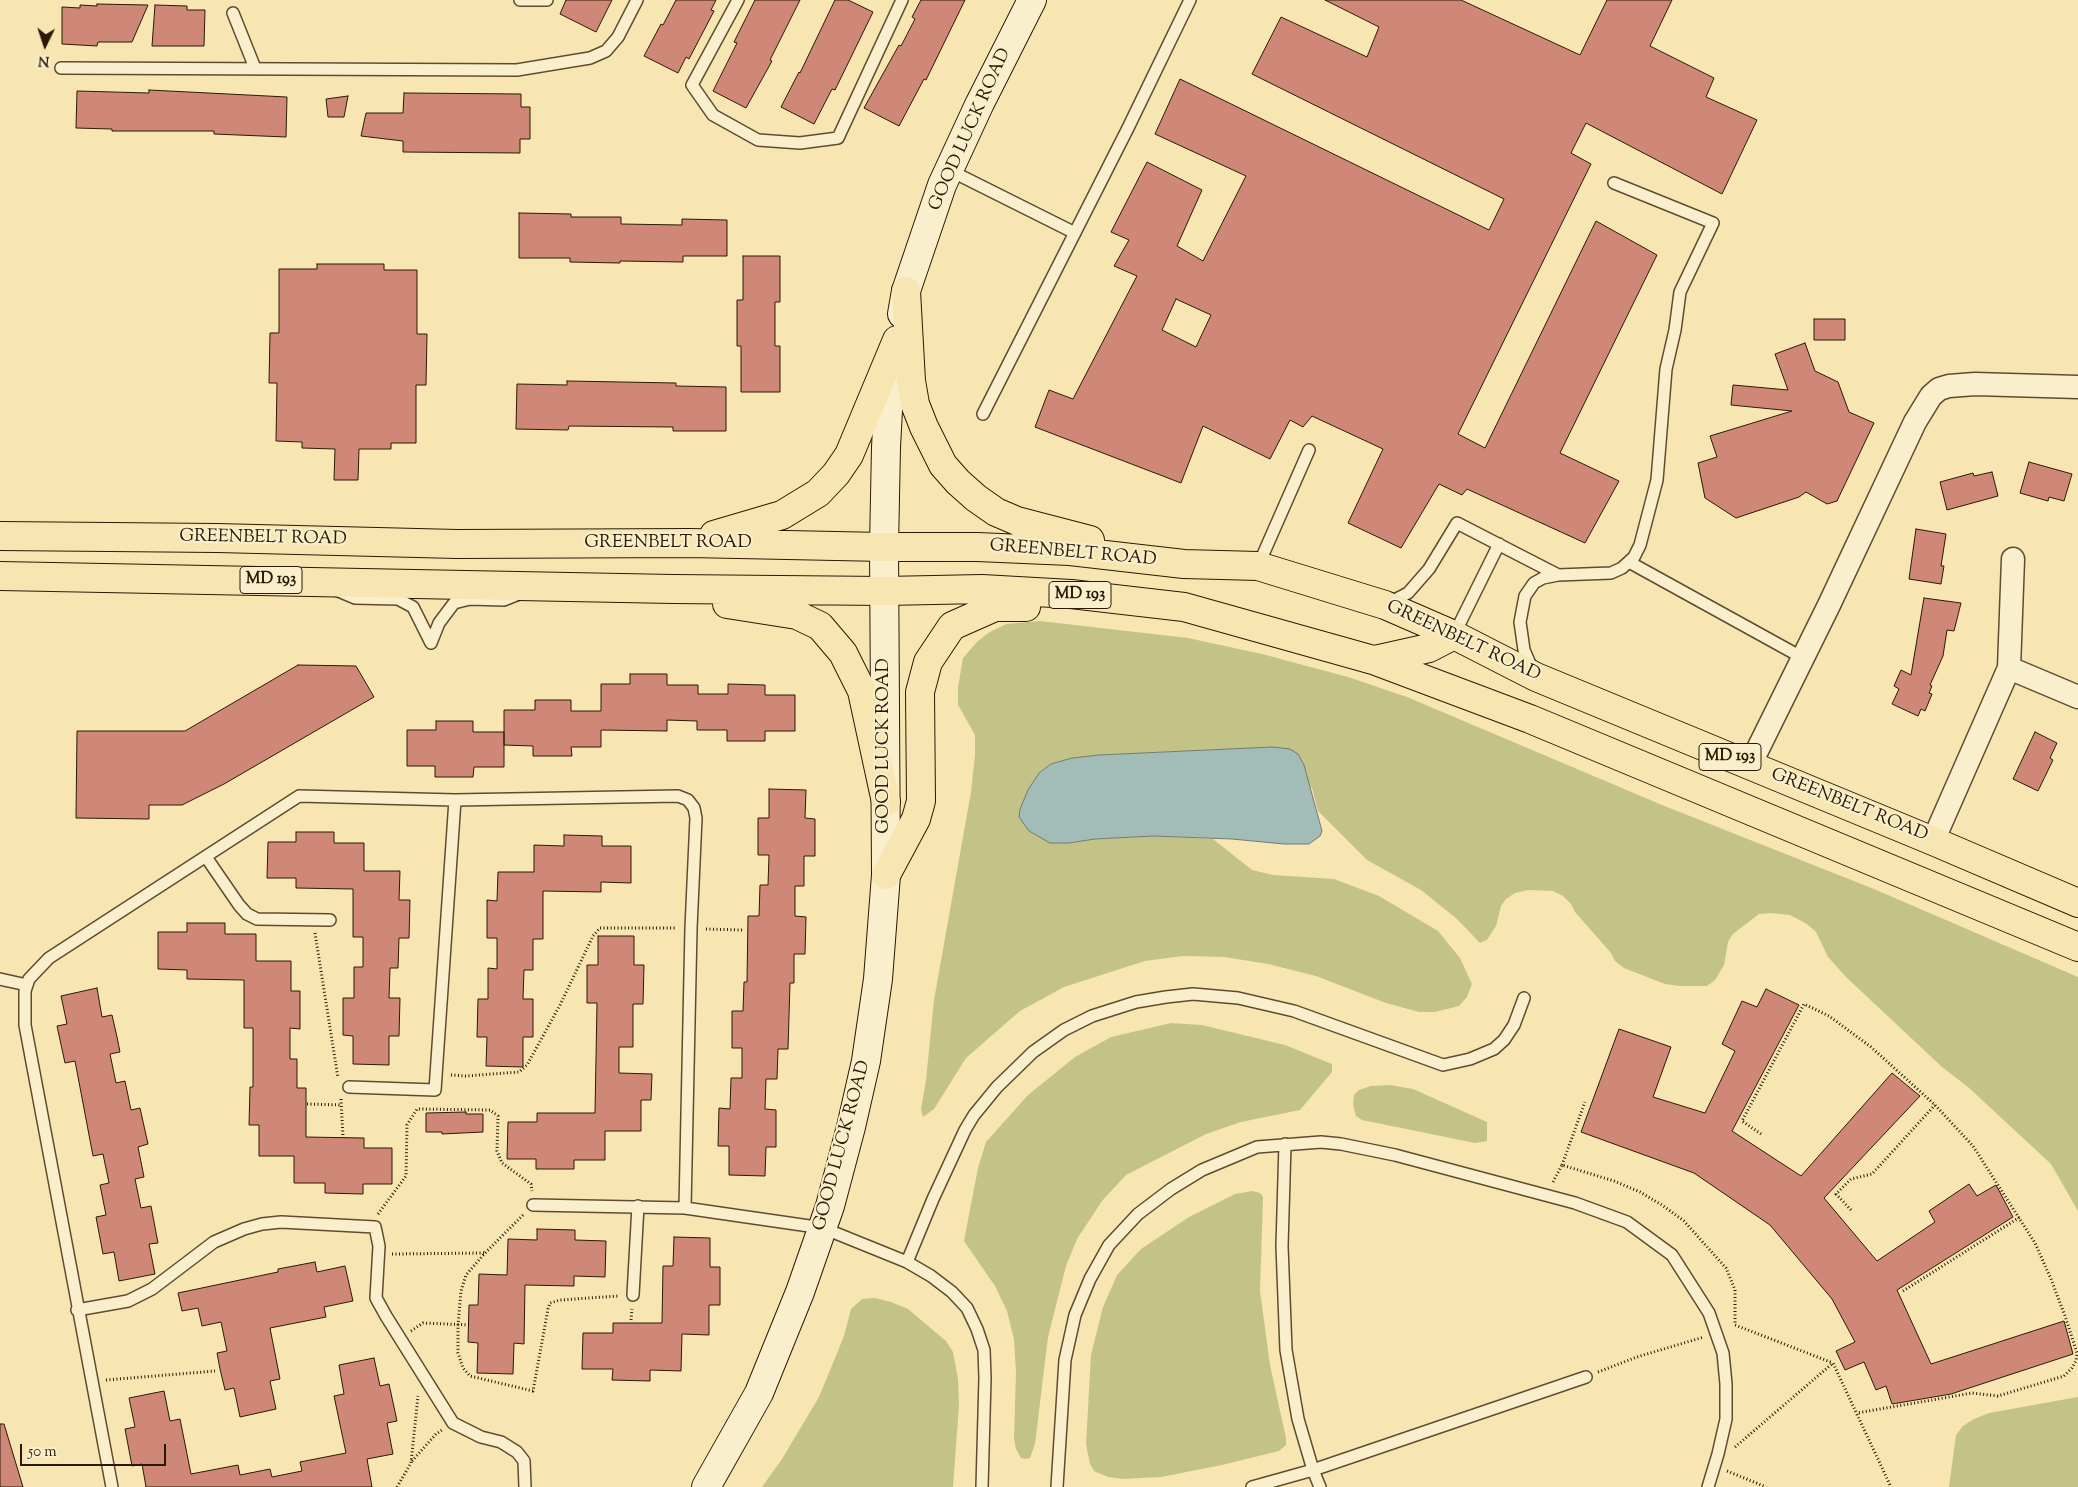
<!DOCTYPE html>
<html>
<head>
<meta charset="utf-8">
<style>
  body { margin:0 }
  #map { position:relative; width:2078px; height:1487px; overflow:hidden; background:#f7e6b2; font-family:"Sorts Mill Goudy",serif }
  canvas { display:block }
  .north { position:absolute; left:20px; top:20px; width:50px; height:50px; -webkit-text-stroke:4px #faefcd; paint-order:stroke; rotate:184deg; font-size:14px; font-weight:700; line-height:20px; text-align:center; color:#2c1905 }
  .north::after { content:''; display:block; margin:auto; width:18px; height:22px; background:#2c1905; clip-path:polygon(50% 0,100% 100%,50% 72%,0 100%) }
  .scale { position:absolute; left:20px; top:1444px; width:146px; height:22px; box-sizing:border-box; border:2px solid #2c1905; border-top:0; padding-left:6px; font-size:15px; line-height:18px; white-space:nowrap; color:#2c1905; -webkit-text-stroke:4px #faefcd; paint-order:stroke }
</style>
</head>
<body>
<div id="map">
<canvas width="2078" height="1487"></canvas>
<div class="north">N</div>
<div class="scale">50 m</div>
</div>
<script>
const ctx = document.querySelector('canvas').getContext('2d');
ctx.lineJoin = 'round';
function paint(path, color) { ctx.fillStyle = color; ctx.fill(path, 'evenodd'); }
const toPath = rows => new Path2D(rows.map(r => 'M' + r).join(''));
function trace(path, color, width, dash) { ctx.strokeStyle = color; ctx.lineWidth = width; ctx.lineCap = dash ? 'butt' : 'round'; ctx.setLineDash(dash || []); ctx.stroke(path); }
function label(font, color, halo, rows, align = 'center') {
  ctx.font = font + ' "Sorts Mill Goudy",serif'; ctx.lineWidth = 4; ctx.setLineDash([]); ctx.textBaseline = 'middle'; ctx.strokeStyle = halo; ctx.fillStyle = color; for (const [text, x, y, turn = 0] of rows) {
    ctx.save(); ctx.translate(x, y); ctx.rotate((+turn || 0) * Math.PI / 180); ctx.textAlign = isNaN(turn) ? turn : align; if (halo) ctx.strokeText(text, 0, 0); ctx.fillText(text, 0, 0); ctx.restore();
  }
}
const green = toPath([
  [1040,621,1188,638,1262,654,1348,677,1407,697,1662,805,1874,889,2078,977,2078,1211,2051,1164,1968,1087,1942,1067,1846,977,1828,957,1816,932,1807,924,1790,915,1771,913,1759,914,1733,934,1728,942,1724,965,1715,980,1707,986,1679,986,1665,984,1624,968,1615,961,1611,953,1575,912,1571,904,1563,896,1553,891,1528,890,1515,893,1506,899,1501,906,1496,926,1487,940,1480,943,1457,919,1421,890,1367,860,1318,811,1312,788,1272,747,1099,755,1072,758,1051,764,1039,773,1069,843,1095,839,1153,836,1213,839,1252,870,1273,875,1334,879,1379,896,1438,931,1460,958,1472,984,1467,997,1459,1006,1435,1012,1419,1012,1386,1003,1316,976,1268,964,1224,957,1183,956,1145,961,1064,987,1020,1011,966,1058,934,1109,923,1117,921,1109,926,1080,934,1000,971,792,975,755,975,735,958,705,958,687,963,658,977,642,988,633,1006,624],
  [1171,1023,1202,1025,1285,1045,1332,1064,1332,1072,1300,1110,1241,1122,1206,1134,1126,1175,1102,1201,1077,1239,1066,1266,1048,1337,1035,1444,1030,1458,1025,1459,1021,1458,1016,1449,1014,1438,1016,1372,1014,1339,1007,1311,995,1286,964,1241,978,1168,986,1142,1028,1095,1075,1057,1111,1037],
  [1390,1085,1413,1089,1487,1122,1487,1141,1475,1143,1362,1120,1356,1116,1353,1105,1354,1095,1359,1090,1371,1086],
  [1252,1191,1260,1193,1263,1197,1260,1291,1270,1365,1286,1438,1286,1445,1279,1451,1222,1465,1161,1477,1122,1479,1108,1477,1094,1471,1090,1464,1086,1444,1091,1355,1103,1307,1117,1275,1141,1249,1189,1217,1235,1194],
  [875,1298,891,1302,908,1309,946,1341,953,1352,958,1379,959,1405,953,1487,762,1487,782,1459,819,1397,844,1336,851,1309,862,1299],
  [2078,1397,2078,1487,1949,1487,1956,1435,1963,1426,1974,1419,1989,1413]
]);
const water = toPath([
  [1272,747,1290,749,1298,754,1304,765,1322,831,1320,836,1309,844,1284,844,1232,839,1153,836,1095,839,1069,843,1050,843,1029,831,1019,817,1020,809,1028,790,1039,773,1051,764,1072,758,1099,755,1272,747]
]);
const building = toPath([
  [566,0,612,0,596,32,560,14,566,0],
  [676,0,716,0,711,10,714,11,689,59,686,57,678,73,644,56,661,24,663,25,676,0],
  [755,0,800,0,770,60,772,61,746,108,713,91,737,43,734,42,755,0],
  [835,0,848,0,873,12,835,90,832,89,814,124,781,107,799,72,800,73,835,0],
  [921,0,965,0,926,80,924,79,899,126,864,108,899,45,901,46,915,19,912,17,921,0],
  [1325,0,1461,0,1580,55,1607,0,1672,0,1650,46,1714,78,1706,97,1757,120,1722,194,1586,123,1571,153,1591,164,1458,434,1485,448,1596,221,1657,255,1560,453,1619,481,1585,543,1467,489,1462,495,1439,484,1401,548,1348,523,1383,449,1312,416,1303,427,1290,420,1270,459,1203,426,1181,483,1035,427,1049,390,1073,399,1137,276,1114,266,1129,240,1111,232,1147,162,1202,190,1177,246,1203,261,1246,176,1155,134,1180,79,1489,230,1504,199,1252,74,1281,17,1367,57,1379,27,1325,0],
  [1176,299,1211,315,1196,347,1162,330,1176,299],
  [97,4,148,5,132,42,98,42,97,46,62,44,62,7,80,8,80,5,97,6,97,4],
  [155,5,187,6,187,10,205,10,204,46,152,46,155,5],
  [149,90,287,97,286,137,214,134,214,131,112,131,112,129,76,128,77,91,149,93,149,90],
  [404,93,521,94,521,107,530,107,530,139,520,139,520,153,403,152,403,141,361,136,366,113,403,113,404,93],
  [348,96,344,117,328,117,326,99,348,96],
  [519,213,571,214,571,217,621,217,621,224,682,225,682,219,727,220,727,256,683,256,683,262,620,261,620,263,570,262,570,258,519,258,519,213],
  [743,256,780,256,780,302,775,302,775,346,780,346,780,392,741,392,741,346,737,346,737,300,743,300,743,256],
  [317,264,384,264,384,270,417,270,417,334,427,334,426,385,416,385,416,443,391,443,391,449,359,449,358,480,334,480,335,449,302,448,302,442,276,441,277,383,269,383,270,333,279,333,279,269,317,269,317,264],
  [1814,319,1845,319,1845,340,1814,340,1814,319],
  [1805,343,1815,371,1838,382,1849,412,1874,423,1837,501,1827,504,1806,492,1799,497,1736,518,1705,498,1698,463,1717,457,1710,436,1792,411,1731,405,1733,385,1788,390,1775,354,1805,343],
  [567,381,676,383,676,386,726,387,726,431,673,431,673,427,569,426,568,430,516,429,517,384,567,385,567,381],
  [2029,462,2072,474,2064,501,2049,497,2048,501,2020,493,2029,462],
  [1992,472,1998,496,1947,510,1940,482,1973,473,1974,476,1992,472],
  [1916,529,1946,534,1941,566,1944,566,1941,584,1909,579,1916,529],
  [1924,598,1961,603,1954,631,1947,630,1943,656,1930,685,1932,686,1929,693,1932,694,1925,711,1921,709,1918,716,1892,704,1899,689,1894,686,1901,670,1911,675,1924,598],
  [298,665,356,666,374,697,224,784,182,805,149,805,149,819,76,818,77,731,185,731,298,665],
  [630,674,667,674,667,685,698,685,698,694,728,694,728,684,765,685,765,695,795,695,795,731,765,731,765,741,727,741,727,730,697,730,697,721,667,720,667,731,601,730,601,747,571,747,572,756,533,756,533,746,504,745,504,710,535,710,535,700,571,700,571,711,601,711,601,684,630,684,630,674],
  [436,721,473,721,473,732,504,732,504,767,474,767,473,777,435,777,435,766,407,766,407,730,436,730,436,721],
  [2035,732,2057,743,2050,758,2053,760,2038,791,2013,779,2035,732],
  [769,789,806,790,805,818,815,819,815,856,804,856,804,886,795,886,795,916,806,917,805,954,794,954,794,983,790,983,788,1049,778,1049,777,1079,766,1079,765,1109,776,1110,776,1147,766,1147,765,1176,729,1175,729,1146,718,1146,719,1108,730,1109,731,1078,742,1078,742,1048,732,1048,732,1011,743,1011,744,982,747,982,748,916,759,916,760,885,768,885,769,855,758,855,758,818,769,818,769,789],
  [296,832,334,832,334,843,364,843,364,871,400,871,399,900,410,900,409,938,399,938,398,968,390,968,389,998,400,998,399,1036,389,1036,389,1065,353,1064,353,1036,343,1035,343,998,354,998,354,967,363,967,363,937,353,937,353,889,296,888,296,878,267,878,268,842,296,842,296,832],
  [564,835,602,836,602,846,631,846,631,883,601,882,601,892,543,891,543,939,533,939,533,970,524,970,523,999,533,999,533,1037,523,1037,523,1067,486,1066,487,1037,477,1037,478,999,488,999,488,968,497,969,497,938,487,938,487,900,497,901,498,872,534,872,534,845,564,846,564,835],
  [187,923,225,923,225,934,256,934,256,961,291,961,291,991,300,991,300,1029,290,1028,290,1059,297,1059,297,1088,306,1088,306,1137,364,1138,364,1148,392,1148,392,1184,363,1184,363,1194,325,1193,325,1183,294,1183,294,1156,259,1156,259,1125,249,1125,250,1087,253,1087,253,1028,244,1028,244,980,187,979,187,970,158,969,158,932,187,932,187,923],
  [598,936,634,936,634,965,644,965,643,1004,633,1004,633,1047,619,1047,619,1073,652,1074,651,1100,641,1100,641,1131,605,1131,605,1160,574,1160,574,1169,536,1169,536,1159,507,1159,508,1122,537,1122,537,1113,595,1113,597,1003,587,1003,587,965,598,965,598,936],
  [97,988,102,1017,112,1015,117,1037,120,1052,110,1054,116,1083,125,1081,131,1110,140,1108,148,1144,138,1147,144,1177,135,1179,141,1208,151,1206,158,1243,149,1244,155,1274,119,1281,114,1252,103,1254,96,1217,106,1215,100,1185,109,1183,103,1154,93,1156,75,1061,65,1063,57,1026,67,1024,61,996,97,988],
  [1766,989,1799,1005,1732,1131,1801,1176,1892,1073,1920,1096,1824,1198,1877,1261,1935,1222,1929,1211,1969,1184,1977,1196,1996,1185,2013,1217,1897,1290,1931,1364,2064,1321,2073,1354,1951,1394,1892,1404,1886,1386,1876,1390,1864,1362,1845,1370,1836,1351,1855,1342,1832,1299,1770,1225,1694,1173,1581,1132,1619,1029,1671,1047,1653,1097,1705,1113,1735,1051,1722,1044,1742,1001,1757,1007,1766,989],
  [466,1112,466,1114,483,1114,483,1132,442,1134,442,1132,426,1132,426,1113,466,1112],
  [537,1229,575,1230,575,1240,606,1241,605,1277,574,1276,574,1286,525,1285,524,1344,514,1343,513,1374,477,1373,478,1343,468,1342,469,1305,478,1305,479,1274,507,1275,508,1239,537,1240,537,1229],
  [674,1237,710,1238,710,1267,720,1267,720,1305,709,1305,709,1335,682,1334,681,1371,650,1370,650,1381,612,1380,613,1369,582,1369,583,1333,613,1333,613,1323,662,1323,663,1266,673,1266,674,1237],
  [315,1262,317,1272,345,1266,353,1301,324,1307,326,1317,270,1328,280,1379,270,1381,276,1409,240,1417,234,1388,225,1390,220,1369,217,1353,227,1351,221,1322,202,1326,198,1308,182,1311,178,1293,278,1272,278,1269,315,1262],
  [374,1358,380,1386,389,1384,397,1421,387,1423,393,1454,367,1459,372,1487,146,1487,142,1464,132,1466,125,1429,135,1427,129,1398,164,1391,170,1421,180,1419,191,1474,238,1465,240,1475,270,1469,272,1477,302,1471,300,1462,346,1453,334,1396,344,1394,339,1365,374,1358],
  [0,1424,4,1424,23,1487,0,1487,0,1424]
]);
const path = toPath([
  [706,929,742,930],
  [315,933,338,1078],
  [451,1075,465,1076,519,1072,527,1065,560,1005,593,936,600,928,677,928],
  [341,1099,343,1138],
  [307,1104,342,1105],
  [1761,1134,1742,1121,1804,1004,1829,1016,1871,1047,1935,1105,1973,1146,2035,1243,2051,1279,2065,1316,2077,1353,2076,1361,2072,1368,2064,1376,1998,1396,1972,1393,1857,1413],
  [1562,1165,1585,1102],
  [1553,1182,1562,1165,1614,1181,1640,1192,1662,1205,1684,1221,1726,1268,1735,1290,1735,1325,1833,1363],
  [1851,1210,1836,1194,1851,1179,1872,1174,1935,1105],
  [378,1214,406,1176,407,1125,417,1109,490,1110,498,1116,497,1151,502,1163,531,1184,532,1191],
  [523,1215,485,1253,466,1275,461,1291,458,1325,458,1353,463,1368,470,1376,533,1391,548,1309,550,1303,560,1300,619,1296],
  [392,1254,485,1253],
  [1903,1291,2020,1217],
  [631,1320,632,1309],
  [411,1331,423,1323,471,1325],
  [1598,1372,1637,1357,1704,1337],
  [106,1380,215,1371],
  [1735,1447,1833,1363,1891,1487],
  [412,1461,436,1434,442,1430],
  [1727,1471,1766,1487],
  [397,1487,411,1463,418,1396]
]);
const lane = toPath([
  [520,0,547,0],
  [738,0,692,85,713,115,758,140,800,143,838,138,902,0],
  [233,13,255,68],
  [61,68,517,70,590,58,606,51,618,37,637,0],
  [949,170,1075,233],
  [983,414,1128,128,1190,0],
  [1629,562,1803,658],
  [1258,566,1309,450],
  [336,590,355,598,398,599,413,607,431,643],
  [1389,603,1408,593,1429,569,1457,523,1558,575],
  [1454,635,1499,544],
  [431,643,439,623,454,603,470,599,504,600,519,594],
  [1533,671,1524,650,1520,622,1525,596,1534,583,1543,578,1558,575,1611,573,1622,568,1634,557,1640,545,1657,480,1666,369,1675,330,1680,292,1713,223,1614,183],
  [206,857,239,905,247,914,257,919,330,920],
  [0,979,27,985],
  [349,1087,435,1090,455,800],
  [1285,1144,1282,1246,1286,1350,1298,1419,1313,1470,1320,1487],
  [533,1205,685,1208,823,1228,907,1262,931,1276,952,1292,967,1308,977,1329,984,1350,985,1378,982,1487],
  [907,1262,933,1199,965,1130,974,1115,997,1087,1033,1052,1064,1030,1092,1016,1136,1002,1166,997,1193,994,1238,998,1294,1011,1443,1065,1470,1059,1494,1049,1504,1040,1514,1025,1524,998],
  [633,1295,638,1206],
  [77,1310,128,1301,152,1289,214,1242,244,1229,262,1224,281,1222,375,1227,379,1246,376,1298,386,1316,453,1423,481,1437,501,1442,517,1452,524,1461,525,1487],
  [112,1487,25,1025,25,991,29,979,49,958,299,796,455,800,678,796,688,800,694,808,696,818,691,928,685,1208],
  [1057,1487,1065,1360,1075,1315,1090,1279,1109,1245,1138,1214,1171,1189,1202,1170,1257,1147,1321,1142,1341,1144,1395,1155,1575,1203,1627,1222,1672,1255,1709,1313,1723,1353,1726,1384,1726,1419,1718,1454,1708,1487],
  [1252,1487,1313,1470,1586,1377]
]);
const street = toPath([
  [2009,668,2078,697],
  [1750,765,1829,605,1915,422,1931,396,1939,389,1949,386,1975,384,2078,387],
  [1933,841,2009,668,2013,559]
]);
const secondary = toPath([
  [902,314,906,291,942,185,979,105,1032,0],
  [706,1487,759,1393,800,1292,830,1206,851,1127,866,1061,878,979,886,875,884,547,886,447,889,392,894,359]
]);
const primary = toPath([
  [906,291,911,381,915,404,924,427,943,465,958,482,976,498,996,512,1017,521,1090,540],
  [714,535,782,515,818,493,836,474,849,455,897,340],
  [0,536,217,538,457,544,690,543,884,547,977,547,1070,551,1184,564,1258,566,1385,605,1454,635,1536,677,1933,841,2078,903],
  [0,576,673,589,885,591,982,589,1071,594,1184,607,1373,660,1530,719,2078,947],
  [727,604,797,615,820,626,843,653,862,691,886,802],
  [1375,660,1429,648,1454,635],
  [886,875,916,819,921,801,920,692,928,662,952,626,995,607,1026,607]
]);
const shields = [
  [271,580,62],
  [1080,595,62],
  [1730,757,62]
];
const shieldNames = [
  ["MD 193",271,580],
  ["MD 193",1080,595],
  ["MD 193",1730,757]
];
const streetNames = [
  ["GOOD LUCK ROAD",971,130,-66],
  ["GREENBELT ROAD",263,539,1],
  ["GREENBELT ROAD",668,544],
  ["GREENBELT ROAD",1073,554,5],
  ["GREENBELT ROAD",1463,642,25],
  ["GOOD LUCK ROAD",885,746,-90],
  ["GREENBELT ROAD",1849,806,22],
  ["GOOD LUCK ROAD",843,1146,-75]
];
paint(green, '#c4c387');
paint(water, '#a2bdb8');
trace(water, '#737b70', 1);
paint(building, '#cf8777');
trace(building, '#2c1905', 1);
trace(lane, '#5f4c30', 14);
trace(street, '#5f4c30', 25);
trace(secondary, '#2c1905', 30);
trace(primary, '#2c1905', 30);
trace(path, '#2c1905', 3, [1, 2.5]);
trace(lane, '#faefcd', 11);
trace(street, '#faefcd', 22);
trace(secondary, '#faefcd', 28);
trace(primary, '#f7e6b2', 28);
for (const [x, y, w] of shields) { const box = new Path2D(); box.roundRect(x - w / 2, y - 13.5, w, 27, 4); ctx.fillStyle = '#faefcd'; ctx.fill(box); trace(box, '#2c1905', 1); }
label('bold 16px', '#2c1905', null, shieldNames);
label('18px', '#2c1905', '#faefcd', streetNames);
</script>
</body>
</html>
